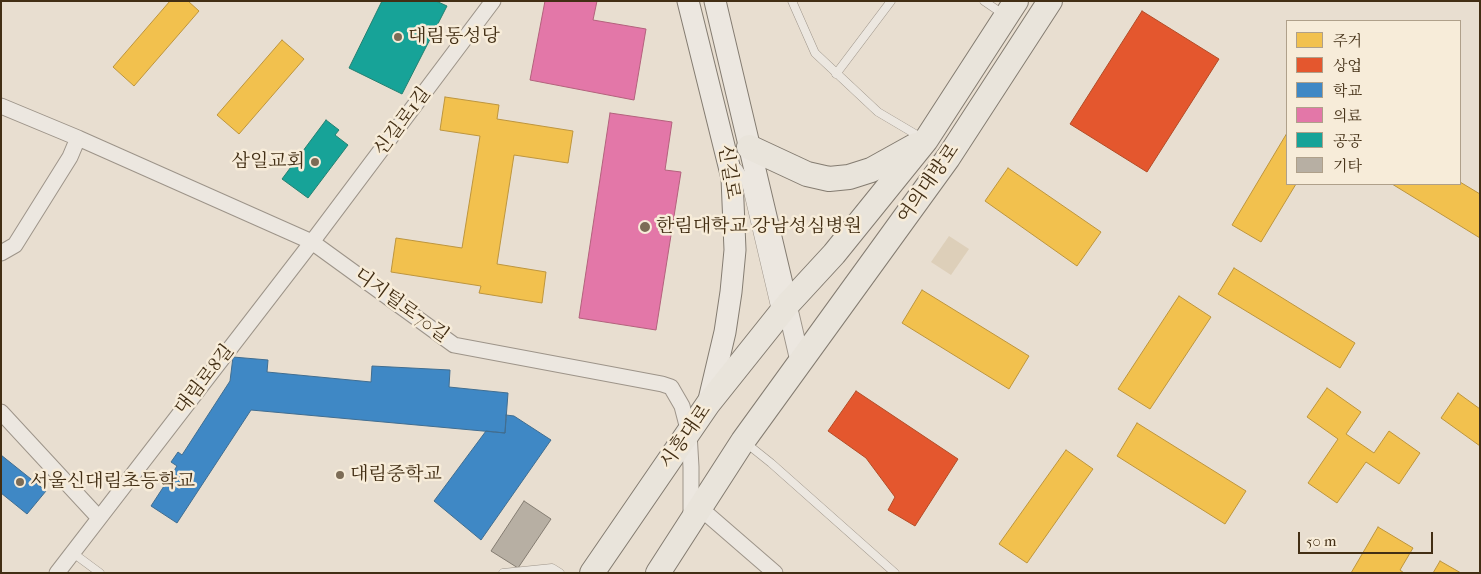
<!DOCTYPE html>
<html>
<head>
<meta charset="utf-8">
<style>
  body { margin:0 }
  #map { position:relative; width:1481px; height:574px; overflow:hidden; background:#e8ded0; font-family:"IM FELL French Canon","Noto Serif KR",serif }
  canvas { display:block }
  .frame { position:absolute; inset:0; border:2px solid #422e14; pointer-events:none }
  .legend { position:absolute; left:1286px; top:20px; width:175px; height:165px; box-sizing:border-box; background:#f7ecd9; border:1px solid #afa08a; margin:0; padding:6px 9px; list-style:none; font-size:15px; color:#422e14 }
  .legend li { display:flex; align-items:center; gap:10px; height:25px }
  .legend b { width:25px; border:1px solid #afa08a }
  .scale { position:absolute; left:1298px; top:532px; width:135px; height:22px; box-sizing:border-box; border:2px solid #422e14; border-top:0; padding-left:6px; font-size:15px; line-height:18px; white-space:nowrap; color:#422e14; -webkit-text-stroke:4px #f7ecd9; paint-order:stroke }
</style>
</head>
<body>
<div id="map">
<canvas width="1481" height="574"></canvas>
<div class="frame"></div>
<ul class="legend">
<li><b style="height:14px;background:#f2c14e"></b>주거</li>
<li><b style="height:14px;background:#e4572e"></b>상업</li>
<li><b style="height:14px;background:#3f88c5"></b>학교</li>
<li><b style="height:14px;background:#e377a8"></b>의료</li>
<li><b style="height:14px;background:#17a398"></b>공공</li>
<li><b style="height:14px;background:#b7afa3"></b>기타</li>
</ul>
<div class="scale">50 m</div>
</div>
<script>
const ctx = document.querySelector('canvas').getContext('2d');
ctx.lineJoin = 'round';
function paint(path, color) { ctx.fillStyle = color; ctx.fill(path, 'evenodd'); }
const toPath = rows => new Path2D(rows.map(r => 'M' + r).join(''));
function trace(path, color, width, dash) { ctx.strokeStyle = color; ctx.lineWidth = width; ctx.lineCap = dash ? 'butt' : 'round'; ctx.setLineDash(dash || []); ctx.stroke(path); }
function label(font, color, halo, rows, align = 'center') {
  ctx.font = font + ' "IM FELL French Canon","Noto Serif KR",serif'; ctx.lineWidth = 5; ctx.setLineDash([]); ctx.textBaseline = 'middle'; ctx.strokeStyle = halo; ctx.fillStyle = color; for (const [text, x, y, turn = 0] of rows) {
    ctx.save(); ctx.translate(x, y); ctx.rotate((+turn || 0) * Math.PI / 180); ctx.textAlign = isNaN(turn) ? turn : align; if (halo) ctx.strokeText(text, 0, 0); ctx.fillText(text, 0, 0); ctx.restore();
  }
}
const green = toPath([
  [949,236,969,249,951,275,931,262]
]);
const homes = toPath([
  [170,1,188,1,199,11,134,86,113,67,170,1],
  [282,40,304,59,239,134,217,115,282,40],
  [445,97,499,105,497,119,573,131,568,163,514,155,497,264,546,272,542,303,479,293,481,286,391,272,396,238,462,248,480,136,440,130,445,97],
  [1287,133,1287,184,1296,184,1261,242,1232,225,1287,133],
  [1008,168,1101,232,1077,266,985,201,1008,168],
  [1460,182,1480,194,1480,238,1392,184,1460,184,1460,182],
  [1234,268,1355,343,1340,368,1218,294,1234,268],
  [922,290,1029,356,1009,389,902,323,922,290],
  [1179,296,1211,317,1150,409,1118,389,1179,296],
  [1327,388,1361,412,1346,434,1374,453,1389,431,1420,453,1399,484,1366,462,1337,503,1308,483,1338,439,1307,417,1327,388],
  [1458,393,1480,409,1480,446,1441,418,1458,393],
  [1137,423,1246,491,1225,524,1117,456,1137,423],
  [1066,450,1093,469,1027,563,999,544,1066,450],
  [1378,527,1413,548,1400,570,1404,573,1351,573,1378,527],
  [1440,561,1461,573,1433,573,1440,561]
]);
const shops = toPath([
  [1142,11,1219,59,1147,172,1070,124,1142,11],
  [856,391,958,459,915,526,888,510,895,497,866,458,828,431,856,391]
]);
const schools = toPath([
  [233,357,268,360,267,372,371,382,372,366,450,370,449,387,508,393,505,433,251,410,177,523,151,506,177,466,171,462,178,452,182,455,230,381,233,357],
  [506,415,514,416,551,440,481,540,434,501,486,431,505,433,506,415],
  [1,455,46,491,27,514,1,493,1,455]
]);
const health = toPath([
  [545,1,597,1,593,20,646,29,634,100,530,80,545,1],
  [610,113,672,122,665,170,681,172,656,330,579,318,610,113]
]);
const public = toPath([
  [382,1,436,1,447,6,402,94,349,68,382,1],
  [326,120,339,130,335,135,348,145,308,198,282,179,326,120]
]);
const building = toPath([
  [524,501,551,519,518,568,491,551,524,501]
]);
const service = toPath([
  [792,1,815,53,878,112,922,138],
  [984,1,1003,14],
  [836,74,891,1],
  [738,168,745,179,776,311],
  [746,443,771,463,895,573],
  [73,553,100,573],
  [503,573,552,568,560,573]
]);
const minor = toPath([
  [1,106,78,138,312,242,454,345,662,384,671,387,682,406,689,433,691,467,691,518],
  [1,253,15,245,70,157,78,138],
  [1,412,99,518],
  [700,508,775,573],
  [57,573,312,242,493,1]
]);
const tertiary = toPath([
  [787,305,800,361]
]);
const secondary = toPath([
  [688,1,732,178,735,250,731,292,725,332,708,404],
  [715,1,787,305]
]);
const primary = toPath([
  [749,147,807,174,829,179,849,177,871,170,916,145],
  [592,573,708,404,787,305,834,254,926,140,1016,1],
  [658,573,743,441,948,158,1050,1]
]);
const markers = [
  [398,37,5,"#7c6c56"],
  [315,162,5,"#7c6c56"],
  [645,227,6,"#7c6c56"],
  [340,475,5,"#7c6c56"],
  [20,482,5,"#7c6c56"]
];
const poiNames = [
  ["대림동성당",408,37],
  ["삼일교회",305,162,"right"],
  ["한림대학교 강남성심병원",656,227],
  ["대림중학교",350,475],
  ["서울신대림초등학교",30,482]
];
const streetNames = [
  ["신길로1길",403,122,-53],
  ["신길로",728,172,81],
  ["여의대방로",929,184,-55],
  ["디지털로70길",401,306,36],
  ["대림로8길",205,380,-52],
  ["시흥대로",686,437,-55]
];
paint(green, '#ddcfb9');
paint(homes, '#f2c14e');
trace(homes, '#bd953d', 1);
paint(shops, '#e4572e');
trace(shops, '#b34b26', 1);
paint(schools, '#3f88c5');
trace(schools, '#406d90', 1);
paint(health, '#e377a8');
trace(health, '#b3617c', 1);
paint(public, '#17a398');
trace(public, '#248070', 1);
paint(building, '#b7afa3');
trace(building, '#847c71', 1);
trace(service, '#9d9489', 9);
trace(minor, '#9d9489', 17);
trace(tertiary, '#9d9489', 21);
trace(secondary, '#847c71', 23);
trace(primary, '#847c71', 26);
trace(service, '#ece7e0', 8);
trace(minor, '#ece7e0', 15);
trace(tertiary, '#ece7e0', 19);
trace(secondary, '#ece7e0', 21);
trace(primary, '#e9e4db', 24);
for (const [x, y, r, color] of markers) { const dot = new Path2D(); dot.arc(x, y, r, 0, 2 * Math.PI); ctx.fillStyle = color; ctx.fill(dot); trace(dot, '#f7ecd9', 2); }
label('19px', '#422e14', '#f7ecd9', poiNames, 'left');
label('19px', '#422e14', '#f7ecd9', streetNames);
</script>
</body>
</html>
